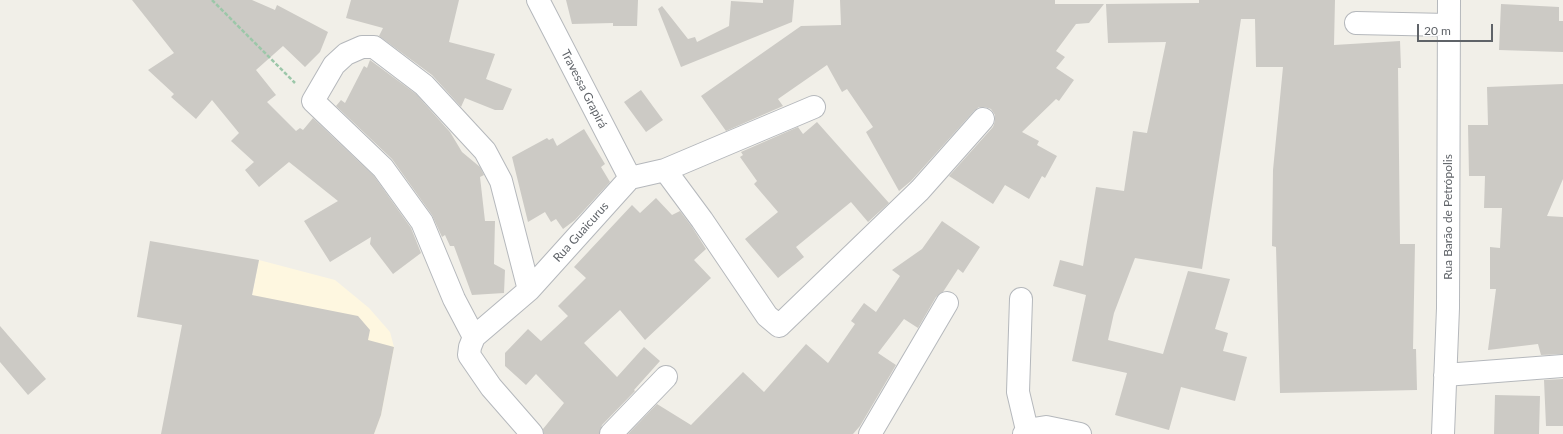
<!DOCTYPE html>
<html>
<head>
<meta charset="utf-8">
<style>
  body { margin:0 }
  #map { position:relative; width:1563px; height:434px; overflow:hidden; background:#f1efe8; font-family:Lato,sans-serif }
  canvas { display:block }
  .scale { position:absolute; left:1417px; top:24px; width:76px; height:18px; box-sizing:border-box; border:2px solid #5f6368; border-top:0; padding-left:5px; font-size:12px; line-height:14px; white-space:nowrap; color:#5f6368; -webkit-text-stroke:3px #fff; paint-order:stroke }
</style>
</head>
<body>
<div id="map">
<canvas width="1563" height="434"></canvas>
<div class="scale">20 m</div>
</div>
<script>
const ctx = document.querySelector('canvas').getContext('2d');
ctx.lineJoin = 'round';
function paint(path, color) { ctx.fillStyle = color; ctx.fill(path, 'evenodd'); }
const toPath = rows => new Path2D(rows.map(r => 'M' + r).join(''));
function trace(path, color, width, dash) { ctx.strokeStyle = color; ctx.lineWidth = width; ctx.lineCap = dash ? 'butt' : 'round'; ctx.setLineDash(dash || []); ctx.stroke(path); }
function label(font, color, halo, rows, align = 'center') {
  ctx.font = font + ' Lato,sans-serif'; ctx.lineWidth = 3.5; ctx.setLineDash([]); ctx.textBaseline = 'middle'; ctx.strokeStyle = halo; ctx.fillStyle = color; for (const [text, x, y, turn = 0] of rows) {
    ctx.save(); ctx.translate(x, y); ctx.rotate((+turn || 0) * Math.PI / 180); ctx.textAlign = isNaN(turn) ? turn : align; if (halo) ctx.strokeText(text, 0, 0); ctx.fillText(text, 0, 0); ctx.restore();
  }
}
const commercial = toPath([
  [259,260,335,280,369,308,390,332,394,347,381,415,374,434,225,434]
]);
const building = toPath([
  [132,0,252,0,275,10,277,5,328,32,320,52,305,67,283,46,256,70,276,95,267,102,296,131,300,128,303,130,313,118,374,176,411,228,421,253,393,274,370,244,371,237,330,262,304,221,338,201,289,162,259,187,245,170,254,162,231,141,239,133,212,100,196,119,171,97,174,94,148,70,174,53],
  [351,0,459,0,449,42,495,54,486,79,512,89,503,110,495,110,465,98,461,107,432,75,379,36,383,28,346,18],
  [566,0,638,0,637,26,613,26,613,23,572,24],
  [763,0,794,0,792,22,681,67,658,9,662,6,688,39,695,37,697,42,729,26,731,1,763,3],
  [840,0,1055,0,1055,4,1104,4,1089,23,1076,24,1056,51,1065,57,1056,68,1074,80,1059,101,1056,99,1022,132,1039,141,1037,145,1057,156,1045,178,1042,176,1029,199,1005,185,993,204,949,176,993,127,995,121,995,115,991,109,985,107,979,107,974,111,911,181,899,191,866,132,873,127,847,89,842,92,827,65,778,99,783,106,726,131,701,96,801,26,841,25],
  [1199,0,1335,0,1334,45,1400,41,1401,68,1398,68,1400,244,1415,244,1413,349,1416,349,1417,390,1280,393,1276,247,1272,246,1273,170,1283,67,1256,67,1255,19,1241,19,1202,269,1135,258,1114,313,1108,340,1163,354,1188,271,1230,279,1215,329,1228,333,1223,351,1247,357,1235,401,1181,387,1169,430,1115,415,1127,373,1072,361,1086,295,1053,286,1060,260,1083,266,1096,187,1124,191,1133,131,1147,133,1166,42,1108,43,1106,4,1199,3],
  [1501,4,1559,7,1559,21,1563,21,1563,52,1499,50],
  [370,60,416,94,450,132,462,152,480,167,484,175,480,177,485,221,495,221,494,264,505,270,504,293,472,295,454,246,450,246,445,235,442,237,432,215,392,159,336,106,341,100,345,103,364,66,367,68],
  [1563,84,1563,179,1547,216,1563,217,1563,354,1541,355,1538,344,1488,350,1496,289,1490,289,1490,247,1500,248,1502,208,1484,208,1485,176,1469,176,1468,125,1488,125,1487,87],
  [641,90,663,120,646,132,624,102],
  [817,122,889,203,868,222,851,202,796,247,804,257,778,278,745,239,778,212,754,184,757,181,740,157,743,155,741,152,798,127,803,134],
  [584,129,605,164,601,167,610,182,575,220,563,229,556,219,551,222,545,212,528,222,512,157,547,138,549,140,553,138,557,146],
  [656,198,672,215,680,211,692,227,706,249,694,260,711,278,645,340,620,310,584,343,617,377,644,347,660,361,634,390,635,391,602,425,599,434,544,434,543,429,564,403,536,374,526,385,505,366,505,353,528,329,541,341,568,316,558,306,586,278,574,267,632,205,640,213],
  [942,221,980,247,963,273,958,269,943,292,936,297,918,328,904,319,878,353,896,365,860,426,853,434,628,434,657,404,691,425,743,372,764,392,806,344,828,363,855,324,851,321,864,303,876,312,900,276,892,270,922,249],
  [150,241,259,260,252,295,358,316,370,330,368,340,394,347,381,415,374,434,161,434,182,325,137,317],
  [0,326,46,379,28,395,0,362],
  [1563,379,1563,426,1546,426,1544,380],
  [1495,395,1540,396,1539,434,1494,434]
]);
const path = toPath([
  [212,0,295,83]
]);
const minor = toPath([
  [538,0,630,178],
  [1356,23,1448,25],
  [665,170,702,220,767,316,779,326,920,190,983,119],
  [1021,299,1018,392,1027,430],
  [474,337,454,299,422,222,383,168,313,101,334,65,346,54,362,47,374,47,424,85,485,151,501,181,529,290],
  [1445,375,1563,366],
  [532,434,491,387,469,355,470,347,474,337,529,290,630,178,665,170,814,107],
  [611,434,666,377],
  [870,434,947,303],
  [1024,434,1027,430,1046,427,1080,434],
  [1443,434,1448,308,1449,0]
]);
const streetNames = [
  ["Travessa Grapirá",584,89,63],
  ["Rua Barão de Petrópolis",1448,217,-90],
  ["Rua Guaicurus",581,232,-48]
];
paint(commercial, '#fef7e0');
paint(building, '#cccac5');
trace(minor, '#b5b8bc', 24);
trace(path, '#9cc7a9', 2.5, [4, 2]);
trace(minor, '#fff', 22);
label('12px', '#5f6368', '#fff', streetNames);
</script>
</body>
</html>
